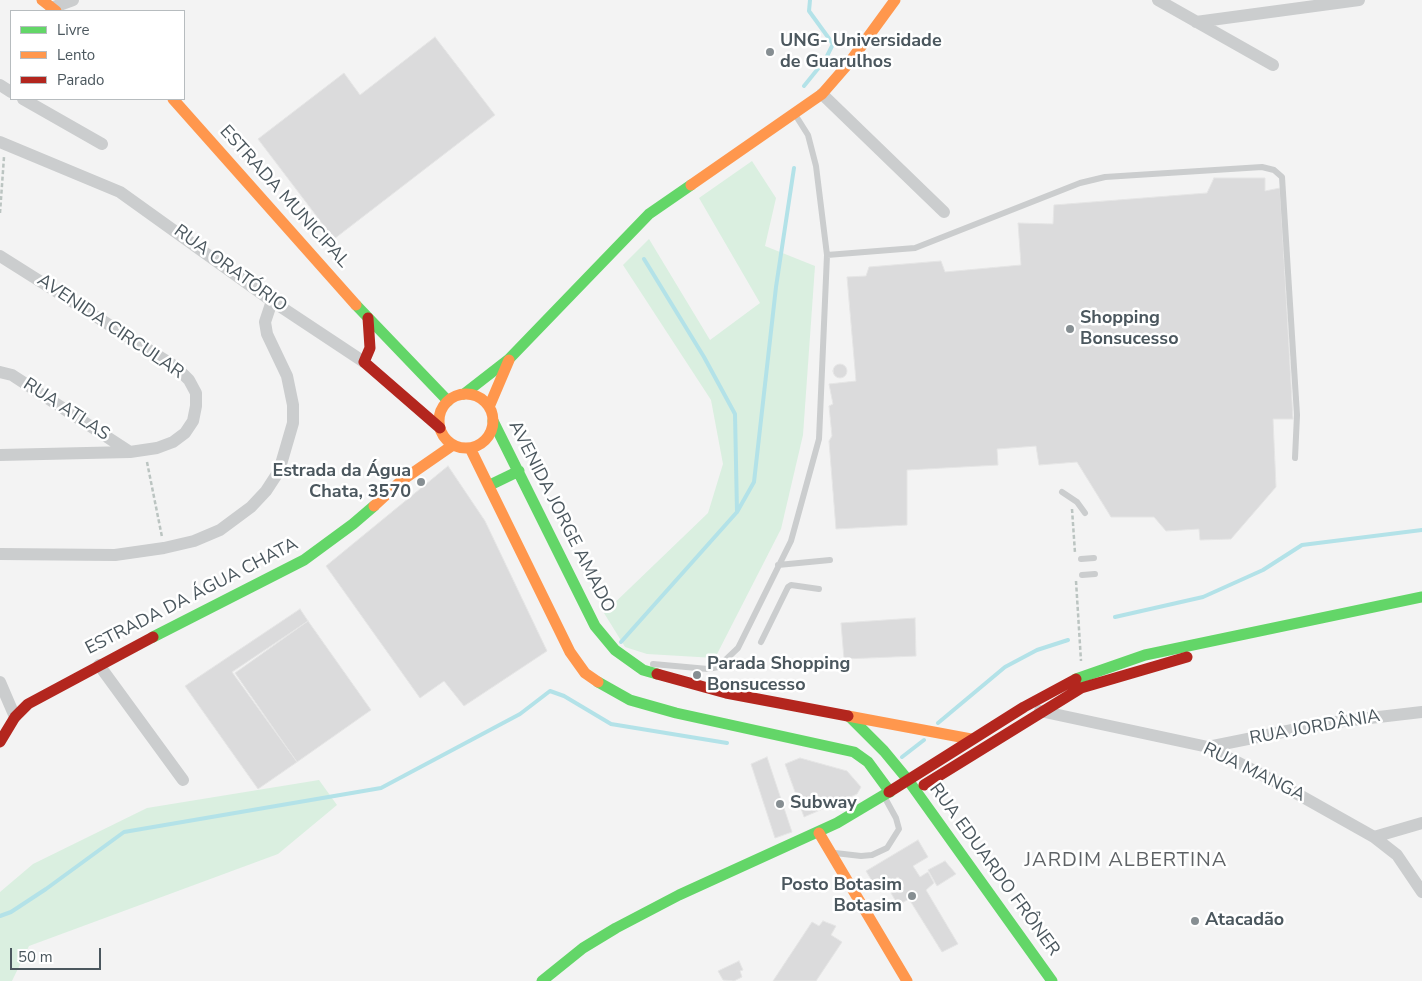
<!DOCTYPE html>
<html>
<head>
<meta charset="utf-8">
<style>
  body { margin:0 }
  #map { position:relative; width:1422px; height:981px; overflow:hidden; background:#f3f3f3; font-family:"Nunito Sans",sans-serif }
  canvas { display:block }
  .legend { position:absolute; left:10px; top:10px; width:175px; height:90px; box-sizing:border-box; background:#fff; border:1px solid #b7bcbf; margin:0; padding:6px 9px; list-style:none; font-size:15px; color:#4b575e }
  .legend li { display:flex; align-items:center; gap:10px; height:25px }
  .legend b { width:25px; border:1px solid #b7bcbf }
  .scale { position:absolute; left:10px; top:948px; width:91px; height:22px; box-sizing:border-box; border:2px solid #4b575e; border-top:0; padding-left:6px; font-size:15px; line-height:18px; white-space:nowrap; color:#4b575e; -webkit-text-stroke:4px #fff; paint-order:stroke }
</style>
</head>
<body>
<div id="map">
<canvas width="1422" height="981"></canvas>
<ul class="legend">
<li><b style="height:6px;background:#63d668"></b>Livre</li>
<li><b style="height:6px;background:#ff974d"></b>Lento</li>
<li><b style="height:6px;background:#b3261e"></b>Parado</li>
</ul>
<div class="scale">50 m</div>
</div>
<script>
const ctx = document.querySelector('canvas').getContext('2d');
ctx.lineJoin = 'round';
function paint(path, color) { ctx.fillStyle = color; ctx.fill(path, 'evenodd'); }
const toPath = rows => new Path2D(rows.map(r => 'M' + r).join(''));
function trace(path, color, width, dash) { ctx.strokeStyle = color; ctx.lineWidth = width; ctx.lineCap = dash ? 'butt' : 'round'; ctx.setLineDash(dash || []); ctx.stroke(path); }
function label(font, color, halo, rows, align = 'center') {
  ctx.font = font + ' "Nunito Sans",sans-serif'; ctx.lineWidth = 5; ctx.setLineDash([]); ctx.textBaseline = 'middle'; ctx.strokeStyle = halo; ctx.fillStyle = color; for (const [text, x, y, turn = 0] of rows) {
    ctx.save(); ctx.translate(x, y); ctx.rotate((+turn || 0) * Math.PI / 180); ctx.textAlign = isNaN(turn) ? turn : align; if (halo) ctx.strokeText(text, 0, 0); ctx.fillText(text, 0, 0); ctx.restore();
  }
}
const green = toPath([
  [752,161,776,198,765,246,815,266,803,435,781,529,715,658,647,654,625,647,604,613,708,513,723,464,711,400,623,265,649,239,710,340,760,303,699,198],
  [319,780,337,805,278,854,29,946,12,981,0,981,0,892,33,864,147,808]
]);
const stream = toPath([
  [804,86,825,60,833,44,809,11,810,0],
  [644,259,704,357,735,414,737,512],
  [1115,617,1203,597,1263,570,1302,545,1422,530],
  [621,642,737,512,754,482,776,287,794,168],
  [938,723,1005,667,1037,650,1068,640],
  [902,757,924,740],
  [0,916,11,912,46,889,124,832,381,788,520,714,550,691,564,696,611,724,727,743]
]);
const building = toPath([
  [435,37,495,115,334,239,258,139,344,73,360,95,435,37],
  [1214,178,1265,178,1265,191,1280,188,1293,419,1273,419,1276,487,1231,539,1200,540,1199,529,1166,531,1154,517,1111,517,1077,462,1039,465,1036,446,997,449,998,465,907,470,907,525,836,529,829,441,832,436,829,406,833,404,829,384,856,381,847,277,866,276,869,267,941,261,945,272,1021,265,1018,223,1053,224,1054,205,1207,193,1214,178],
  '833 371a7 7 0 1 1 14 0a7 7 0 1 1-14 0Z',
  [448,466,485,521,547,651,464,706,444,681,420,698,326,566,448,466],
  [300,609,308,621,232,672,297,762,258,789,185,686,300,609],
  [915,618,916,656,844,659,841,623,915,618],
  [308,621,371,710,297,762,235,673,308,621],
  [767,757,792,832,775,838,751,764,767,757],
  [800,758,847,771,861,787,857,794,804,817,785,764,800,758],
  [918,840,928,857,913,866,920,877,928,872,934,883,926,890,958,944,942,952,909,899,898,905,891,893,904,886,898,877,877,889,866,871,918,840],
  [945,861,956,874,937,886,928,870,945,861],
  [823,921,836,926,831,935,842,942,816,981,773,981,812,922,819,926,823,921],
  [739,961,743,970,740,971,742,977,734,981,723,980,718,971,739,961]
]);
const path = toPath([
  [0,213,4,157],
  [147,462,162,537],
  [1072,509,1075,553],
  [1076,581,1081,661]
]);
const lane = toPath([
  [827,255,915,248,1080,183,1105,177,1262,167,1274,170,1282,177,1297,415,1295,458],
  [1062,492,1077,502,1085,513],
  [1081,559,1094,558],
  [778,565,830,560],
  [1082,575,1095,574],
  [761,642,788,587,791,585,819,589],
  [653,664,708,669,718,667,738,648,791,541,819,439,827,255,816,166,808,135,796,116],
  [835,853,861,856,872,855,887,848,899,829,896,818,885,798]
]);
const street = toPath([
  [1158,0,1273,65],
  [51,8,73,0],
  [1196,22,1359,0],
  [0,85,11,92],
  [822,94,944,212],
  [23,99,102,144],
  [0,142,120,192,272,301,364,362],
  [0,256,176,367,189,380,196,393,196,406,193,421,185,433,173,442,157,448,130,452,0,455],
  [0,372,12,375,130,452],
  [0,554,115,555,164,548,194,541,220,530,251,507,266,491,279,471,293,423,293,405,287,376,267,334,265,322,272,301],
  [99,665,183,780],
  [0,682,15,717],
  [1040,711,1208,747,1278,783,1374,837,1397,855,1422,892],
  [1208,747,1327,723,1422,712],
  [1374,837,1422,823]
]);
const fast = toPath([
  [356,305,448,401],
  [464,394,509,359,649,214,691,185],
  [493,421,595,626,615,650,643,670,657,674],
  [490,485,519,471],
  [153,637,304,560,353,524,374,506],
  [1076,679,1145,655,1422,597],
  [598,682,630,700,676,713,854,752,868,762,890,792],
  [850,717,884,751,908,780,1052,981],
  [542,981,583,948,616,928,679,895,837,823,889,792]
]);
const slow = toPath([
  [42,0,56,11],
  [173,99,356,305],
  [691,185,822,94,849,63,895,0],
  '439 421a27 27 0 1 1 54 0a27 27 0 1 1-54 0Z',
  [489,407,509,360],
  [470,448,570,652,585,673,598,682],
  [374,506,401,481,453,445],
  [848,716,971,739],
  [819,833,907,981]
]);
const jam = toPath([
  [368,318,370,348,364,362,440,428],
  [657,674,726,693,848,716],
  [0,742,15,717,28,704,153,637],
  [924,785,1081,688,1187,657],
  [889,792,1024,707,1076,679]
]);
const markers = [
  [770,52,5,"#868e92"],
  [1070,329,5,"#868e92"],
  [421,482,5,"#868e92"],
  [697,675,5,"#868e92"],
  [780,804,5,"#868e92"],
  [912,896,5,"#868e92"],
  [1195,921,5,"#868e92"]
];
const poiNames = [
  ["UNG- Universidade",780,42],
  ["de Guarulhos",780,63],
  ["Shopping",1080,319],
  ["Bonsucesso",1080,340],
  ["Estrada da Água",411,472,"right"],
  ["Chata, 3570",411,493,"right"],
  ["Parada Shopping",707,665],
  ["Bonsucesso",707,686],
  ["Subway",790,804],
  ["Posto Botasim",902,886,"right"],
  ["Botasim",902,907,"right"],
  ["Atacadão",1205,921]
];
const streetNames = [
  ["ESTRADA MUNICIPAL",284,197,48],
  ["RUA ORATÓRIO",230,269,36],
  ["AVENIDA CIRCULAR",110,327,34],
  ["RUA ATLAS",66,410,33],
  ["AVENIDA JORGE AMADO",561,517,63],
  ["ESTRADA DA ÁGUA CHATA",192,597,-27],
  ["RUA JORDÂNIA",1315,728,-10],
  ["RUA MANGA",1254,773,26],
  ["RUA EDUARDO FRÔNER",994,870,54]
];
const quarterNames = [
  ["JARDIM ALBERTINA",1126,861]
];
paint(green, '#daefe0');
trace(stream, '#b3e2e8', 4);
paint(building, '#dbdbdc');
trace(building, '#e5e5e5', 1);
trace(path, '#bbc4c1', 2.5, [4, 2.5]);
trace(lane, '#cbcdce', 6);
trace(street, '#cbcdce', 12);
trace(fast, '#63d668', 11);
trace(slow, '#ff974d', 11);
trace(jam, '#b3261e', 11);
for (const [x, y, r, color] of markers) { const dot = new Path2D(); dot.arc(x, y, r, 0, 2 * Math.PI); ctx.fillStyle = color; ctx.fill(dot); trace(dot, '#fff', 2); }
label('bold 18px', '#4b575e', '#fff', poiNames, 'left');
label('18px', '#4b575e', '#fff', streetNames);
ctx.letterSpacing = '1px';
label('20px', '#5f6366', '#fff', quarterNames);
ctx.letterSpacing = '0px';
</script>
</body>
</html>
